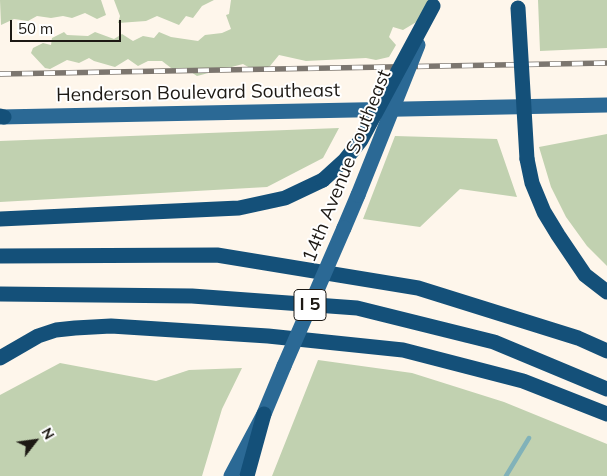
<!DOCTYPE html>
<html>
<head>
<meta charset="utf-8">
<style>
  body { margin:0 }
  #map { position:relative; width:607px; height:476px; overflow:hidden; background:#fef6eb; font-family:Mulish,sans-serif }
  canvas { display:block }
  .north { position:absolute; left:10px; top:416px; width:50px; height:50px; -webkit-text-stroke:4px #fff; paint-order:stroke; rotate:60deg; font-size:14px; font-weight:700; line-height:20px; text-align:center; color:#1d1914 }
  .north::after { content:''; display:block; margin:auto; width:18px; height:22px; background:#1d1914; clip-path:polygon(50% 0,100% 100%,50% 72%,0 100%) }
  .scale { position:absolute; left:10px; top:20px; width:111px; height:22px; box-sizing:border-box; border:2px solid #1d1914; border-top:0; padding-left:6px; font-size:15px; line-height:18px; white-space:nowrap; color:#1d1914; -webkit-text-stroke:4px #fff; paint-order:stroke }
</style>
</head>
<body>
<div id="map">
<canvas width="607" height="476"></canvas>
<div class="north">N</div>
<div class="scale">50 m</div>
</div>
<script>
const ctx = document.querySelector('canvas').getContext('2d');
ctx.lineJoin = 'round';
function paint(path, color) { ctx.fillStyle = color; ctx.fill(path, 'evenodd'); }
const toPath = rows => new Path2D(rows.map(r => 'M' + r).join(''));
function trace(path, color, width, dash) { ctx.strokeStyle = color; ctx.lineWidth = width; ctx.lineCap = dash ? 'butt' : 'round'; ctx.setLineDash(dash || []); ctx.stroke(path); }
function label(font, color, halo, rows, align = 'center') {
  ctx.font = font + ' Mulish,sans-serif'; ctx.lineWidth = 4; ctx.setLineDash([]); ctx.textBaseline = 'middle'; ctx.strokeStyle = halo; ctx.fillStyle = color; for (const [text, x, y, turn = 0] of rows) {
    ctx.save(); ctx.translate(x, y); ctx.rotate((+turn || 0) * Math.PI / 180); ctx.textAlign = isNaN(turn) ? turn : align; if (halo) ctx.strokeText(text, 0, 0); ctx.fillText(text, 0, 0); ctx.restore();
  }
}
const green = toPath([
  [0,0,101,0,106,15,97,19,85,13,72,18,63,16,51,18,37,16,28,21,14,19,1,25],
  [114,0,214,0,202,6,193,18,186,16,179,25,157,16,146,21,118,23,120,16],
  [231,0,428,0,427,8,418,21,403,30,393,27,389,37,396,45,389,57,376,60,366,58,306,61,279,55,270,66,257,72,243,64,197,76,188,70,175,71,162,61,148,61,138,66,128,59,115,67,94,61,89,58,79,63,67,60,50,69,45,68,31,53,33,48,43,43,51,45,52,38,64,32,67,35,88,36,95,32,114,39,122,34,133,41,143,36,154,38,159,32,171,37,198,41,205,35,222,33,231,29,226,15,229,14],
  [538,0,607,0,607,48,540,51],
  [339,128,323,158,267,187,0,202,0,141],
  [607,134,607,266,587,246,566,217,551,187,539,147],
  [395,136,497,139,517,197,460,189,420,227,363,219],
  [318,360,412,373,504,402,607,444,607,476,272,476],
  [60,363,156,381,189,370,242,368,222,409,202,476,0,476,0,395]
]);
const stream = toPath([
  [506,476,529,438]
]);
const major = toPath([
  [0,117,607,105],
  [344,228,358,195],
  [231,476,264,414,284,366]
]);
const highway = toPath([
  [0,116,4,117],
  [527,159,532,183,544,212,558,235,585,275,607,292],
  [0,219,239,208,285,198,323,180],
  [0,256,217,255,418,288,578,338,607,351],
  [0,294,192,296,357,308,494,342,607,389],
  [0,358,38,336,56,330,75,328,111,326,268,336,403,350,523,381,607,414],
  [247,476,264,414]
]);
const rail = toPath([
  [0,74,607,63]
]);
const majorBridge = toPath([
  [358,195,418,45],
  [284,366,344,228]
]);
const highwayBridge = toPath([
  [518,8,527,159],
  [323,180,345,160,361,140,433,6]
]);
const shields = [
  [310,305,32]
];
const shieldNames = [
  ["I 5",310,305]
];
const streetNames = [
  ["Henderson Boulevard Southeast",198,93,-1],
  ["14th Avenue Southeast",347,166,-68]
];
paint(green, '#c1d1b0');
trace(stream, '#81b2b9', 4.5);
trace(major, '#2b6995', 15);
trace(highway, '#145079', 15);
trace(rail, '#7c766f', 5.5);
trace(rail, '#fff', 4, [11]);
trace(majorBridge, '#2b6995', 15);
trace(highwayBridge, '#145079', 15);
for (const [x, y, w] of shields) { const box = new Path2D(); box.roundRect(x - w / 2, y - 15.5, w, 31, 4); ctx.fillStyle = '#fff'; ctx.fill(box); trace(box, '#1d1914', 1); }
label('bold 18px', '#1d1914', null, shieldNames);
label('19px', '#1d1914', '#fff', streetNames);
</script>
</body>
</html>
